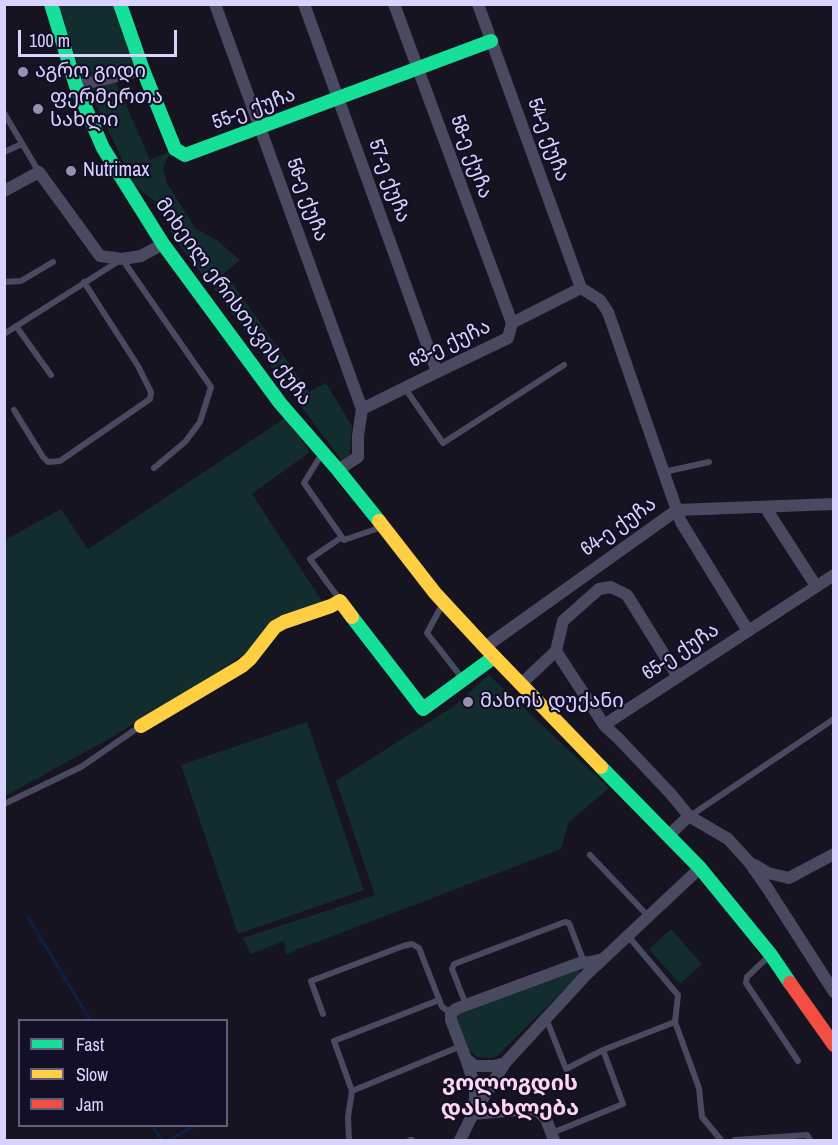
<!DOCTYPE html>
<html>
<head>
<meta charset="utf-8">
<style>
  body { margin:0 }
  #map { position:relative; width:838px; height:1145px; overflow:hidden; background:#161421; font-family:"Archivo Narrow",sans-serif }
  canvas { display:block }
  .frame { position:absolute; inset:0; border:6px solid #d9d4ff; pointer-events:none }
  .legend { position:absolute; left:18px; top:1019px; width:210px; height:108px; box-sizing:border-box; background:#130f26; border:2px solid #625e7d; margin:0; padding:8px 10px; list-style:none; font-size:18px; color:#d9d4ff }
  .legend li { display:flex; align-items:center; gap:12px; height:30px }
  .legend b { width:30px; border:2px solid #625e7d }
  .scale { position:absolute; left:18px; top:30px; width:159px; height:27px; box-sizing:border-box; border:3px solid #d9d4ff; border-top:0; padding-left:8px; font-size:18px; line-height:21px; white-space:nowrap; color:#d9d4ff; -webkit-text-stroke:4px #130f26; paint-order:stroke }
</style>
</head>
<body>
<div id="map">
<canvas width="838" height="1145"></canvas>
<div class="frame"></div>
<ul class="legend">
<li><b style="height:8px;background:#16e098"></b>Fast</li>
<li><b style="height:8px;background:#ffcf43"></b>Slow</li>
<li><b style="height:8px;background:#f24e42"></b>Jam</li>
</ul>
<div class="scale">100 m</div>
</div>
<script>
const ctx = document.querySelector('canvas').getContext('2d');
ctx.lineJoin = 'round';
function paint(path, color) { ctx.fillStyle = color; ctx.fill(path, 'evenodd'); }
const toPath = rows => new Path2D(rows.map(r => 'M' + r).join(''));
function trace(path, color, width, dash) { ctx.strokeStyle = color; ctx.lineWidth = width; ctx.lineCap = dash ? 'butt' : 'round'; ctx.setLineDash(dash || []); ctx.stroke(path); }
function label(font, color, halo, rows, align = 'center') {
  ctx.font = font + ' "Archivo Narrow","Noto Sans Georgian",sans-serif'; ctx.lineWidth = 4.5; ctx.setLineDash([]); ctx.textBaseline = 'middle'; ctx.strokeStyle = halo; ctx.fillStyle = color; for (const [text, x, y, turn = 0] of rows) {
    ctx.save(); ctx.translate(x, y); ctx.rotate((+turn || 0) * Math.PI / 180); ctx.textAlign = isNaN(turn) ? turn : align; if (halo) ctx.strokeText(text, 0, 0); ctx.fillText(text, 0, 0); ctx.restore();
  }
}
const green = toPath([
  [58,5,115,5,137,67,84,82],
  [114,77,150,160,173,150,174,154,167,158,163,169,167,183,195,228,218,241,240,260,210,285,172,236,165,209,135,186,86,84],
  [228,277,309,392,326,383,352,426,350,455,342,461,214,289],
  [285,418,310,452,252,494,322,601,224,668,109,739,5,796,5,540,61,509,88,549],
  [489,675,609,788,569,822,561,849,296,950,286,955,284,941,251,954,243,938,375,895,336,781,454,706],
  [307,722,364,890,238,934,181,765],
  [671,929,702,964,680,984,649,949],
  [576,967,579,970,580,974,497,1056,490,1058,477,1057,469,1050,457,1019,458,1014]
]);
const stream = toPath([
  [28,917,90,1020],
  [153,1126,162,1140],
  [169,1140,194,1126]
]);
const lane = toPath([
  [4,113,39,172],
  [4,152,22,144],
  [4,282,21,281,53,262],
  [16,326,51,375],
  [4,334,122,259,211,387,200,422,185,442,154,468],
  [404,387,443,443,564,365],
  [14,410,43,457,48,462,60,461,150,399,151,392,138,366,84,282],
  [321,455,304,483,344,540,379,528],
  [664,472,709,462],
  [340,600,310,559,342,537],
  [442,605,427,633,462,678],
  [4,804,81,767,139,727],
  [690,816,834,719],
  [590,855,648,916],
  [628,936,678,995,675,1022,699,1088,702,1117,721,1140],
  [768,957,747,977,746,983,798,1061],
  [439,1000,334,1041,352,1091,461,1046],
  [466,1005,452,969,454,964,565,922,569,923,584,962],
  [323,1014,311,981,403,946,412,944,419,948,442,1007,451,1013],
  [546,1018,566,1069,603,1050],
  [552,1133,623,1104,603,1050,675,1022],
  [349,1140,348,1117,352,1091],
  [410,1140,412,1140],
  [735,1140,807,1135,810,1140]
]);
const street = toPath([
  [215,4,362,409],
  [304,4,437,372],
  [394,4,512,323],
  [478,4,581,288],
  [76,86,143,70],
  [4,191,39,172,100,256,122,259,141,256,163,244],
  [581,288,600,300,608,312,681,522,748,631],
  [512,323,581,288],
  [338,470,358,457,358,436,362,409,437,372,508,338,512,323],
  [765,507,816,586],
  [485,647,677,510,834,504],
  [556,651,604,725,619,739,670,793,689,816,728,839,749,862,768,889,834,992],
  [556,651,563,621,599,589,611,587,627,595,678,677],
  [521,684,556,651],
  [604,725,834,575],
  [668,836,689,816],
  [755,865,768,873,789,878,834,854],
  [466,1059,475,1066,494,1066,505,1063],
  [460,1140,473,1114,505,1063,586,975,700,868],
  [554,1140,546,1119,538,1111,528,1109,473,1114,475,1098,475,1087,466,1059,451,1020,451,1013,456,1009,466,1005,580,963,591,962,603,959]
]);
const fast = toPath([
  [51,4,76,86,103,148,163,244,280,403,338,470,379,521],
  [120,4,143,70,175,149,185,155,491,41],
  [352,617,423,709,494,657],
  [601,767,700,868,771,955,790,983]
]);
const slow = toPath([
  [379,521,435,593,485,647,601,767],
  [141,726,242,666,250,659,275,627,284,622,331,606,340,601,352,617]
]);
const jam = toPath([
  [790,983,834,1045]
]);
const markers = [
  [23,72,6,"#9591b1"],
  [38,109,6,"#9591b1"],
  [71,171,6,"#9591b1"],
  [468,702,6,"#9591b1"]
];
const poiNames = [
  ["აგრო გიდი",35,72],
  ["ფერმერთა",50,98],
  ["სახლი",50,121],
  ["Nutrimax",83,171],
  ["მახოს დუქანი",480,702]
];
const streetNames = [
  ["55-ე ქუჩა",254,109,-20],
  ["54-ე ქუჩა",548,140,70],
  ["58-ე ქუჩა",471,157,70],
  ["57-ე ქუჩა",389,181,70],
  ["56-ე ქუჩა",307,200,70],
  ["მიხეილ ერისთავის ქუჩა",233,302,54],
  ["63-ე ქუჩა",450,344,-25],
  ["64-ე ქუჩა",619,527,-35],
  ["65-ე ქუჩა",681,652,-33]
];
const quarterNames = [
  ["ვოლოგდის",510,1084],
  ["დასახლება",510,1109]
];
paint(green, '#132c2d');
trace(stream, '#0d2144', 3);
trace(lane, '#4a4962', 6);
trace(street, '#4a4962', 12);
trace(fast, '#16e098', 14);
trace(slow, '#ffcf43', 14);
trace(jam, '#f24e42', 14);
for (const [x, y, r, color] of markers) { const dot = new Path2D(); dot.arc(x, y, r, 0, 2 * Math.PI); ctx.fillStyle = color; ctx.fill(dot); trace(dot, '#130f26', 2); }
label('20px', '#d9d4ff', '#130f26', poiNames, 'left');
label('20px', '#d9d4ff', '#130f26', streetNames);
label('bold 22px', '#ffd6f0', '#130f26', quarterNames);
</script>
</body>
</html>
